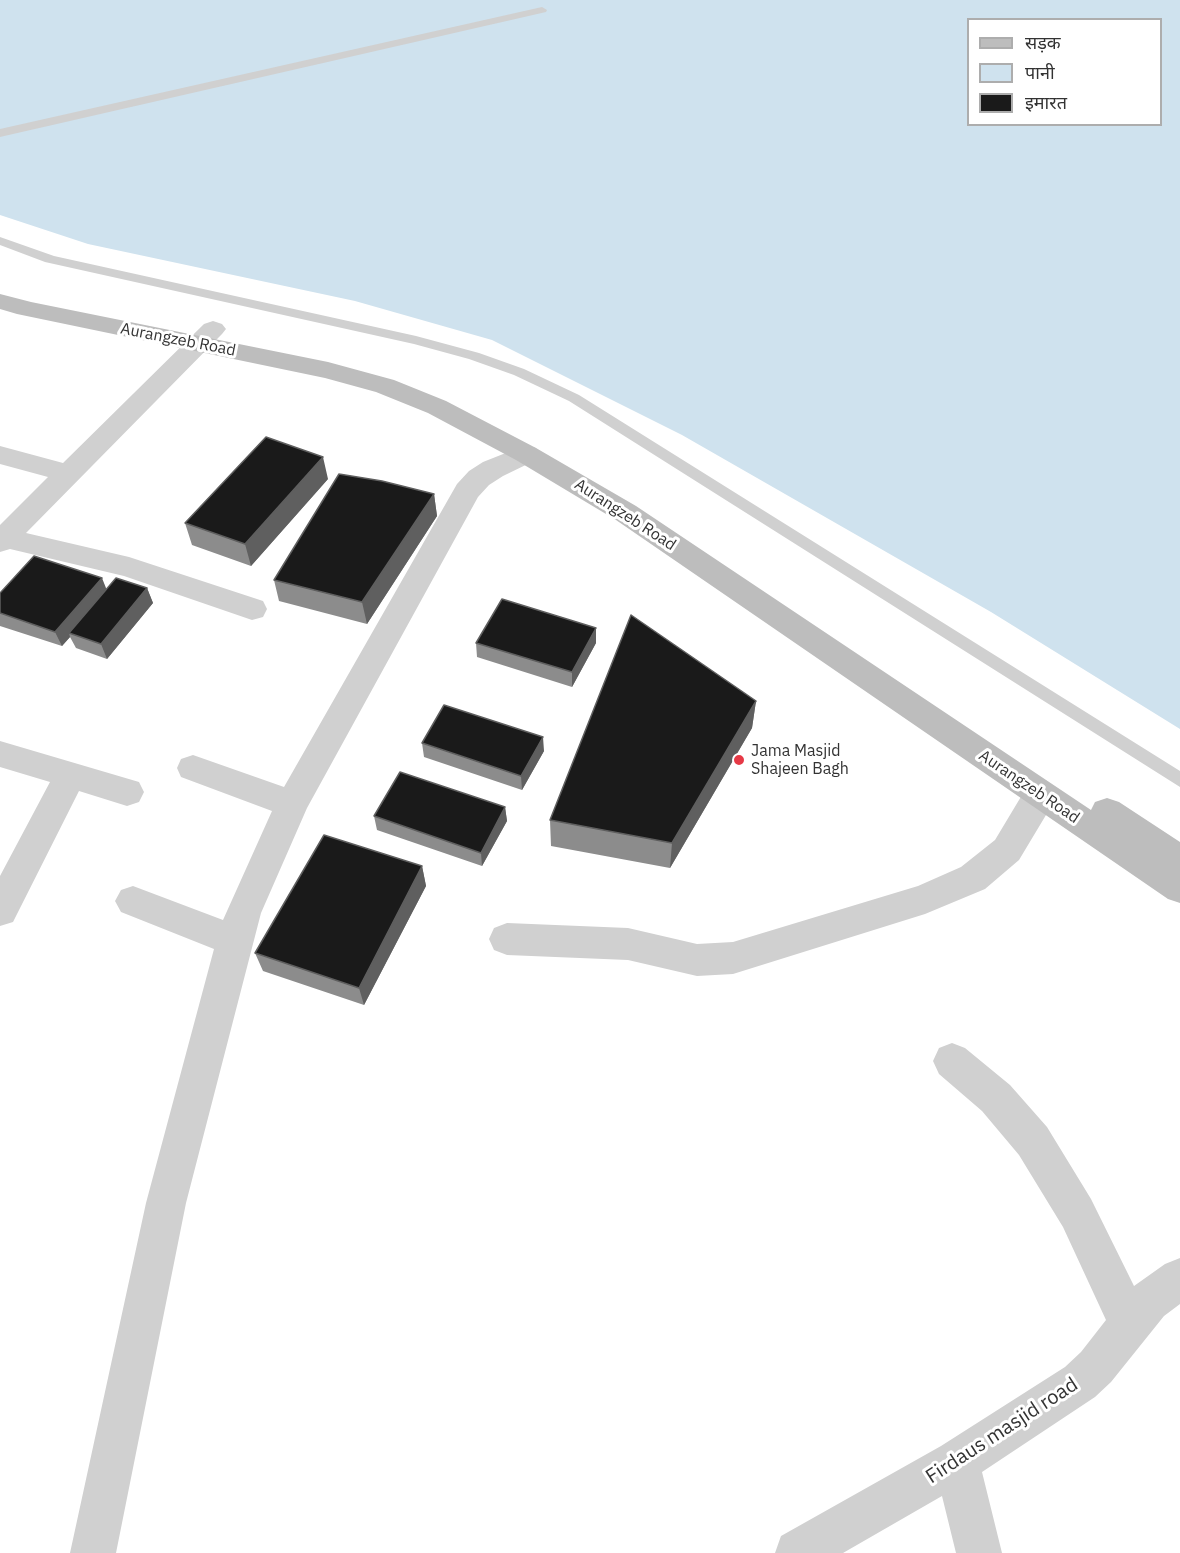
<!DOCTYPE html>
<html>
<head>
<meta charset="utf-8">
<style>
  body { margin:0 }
  #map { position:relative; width:1180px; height:1553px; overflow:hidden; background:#fff; font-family:"IBM Plex Sans","Noto Sans Devanagari",sans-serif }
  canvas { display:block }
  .legend { position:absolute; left:967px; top:18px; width:195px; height:108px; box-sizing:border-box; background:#fff; border:2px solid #adadad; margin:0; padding:8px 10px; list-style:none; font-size:18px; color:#333 }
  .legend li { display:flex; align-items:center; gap:12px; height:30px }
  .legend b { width:30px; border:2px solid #adadad }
</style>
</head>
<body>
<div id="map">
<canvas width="1180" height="1553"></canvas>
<ul class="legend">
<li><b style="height:8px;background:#bdbdbd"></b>सड़क</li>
<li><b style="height:16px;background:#cfe2ee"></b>पानी</li>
<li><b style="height:16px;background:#1a1a1a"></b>इमारत</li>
</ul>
</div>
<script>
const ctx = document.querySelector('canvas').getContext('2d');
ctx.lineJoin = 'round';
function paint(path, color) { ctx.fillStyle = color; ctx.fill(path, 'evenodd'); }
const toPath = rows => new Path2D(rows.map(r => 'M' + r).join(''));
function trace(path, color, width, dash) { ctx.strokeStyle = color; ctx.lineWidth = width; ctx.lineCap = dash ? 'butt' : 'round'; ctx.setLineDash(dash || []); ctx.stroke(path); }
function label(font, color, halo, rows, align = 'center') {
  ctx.font = font + ' "IBM Plex Sans",sans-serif'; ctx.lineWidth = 6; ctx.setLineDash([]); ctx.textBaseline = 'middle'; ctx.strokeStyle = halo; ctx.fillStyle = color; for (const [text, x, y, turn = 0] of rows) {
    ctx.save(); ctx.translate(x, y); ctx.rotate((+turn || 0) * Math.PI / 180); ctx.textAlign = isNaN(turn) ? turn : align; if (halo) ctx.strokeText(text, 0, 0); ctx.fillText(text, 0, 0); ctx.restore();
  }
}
const water = toPath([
  [0,0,1180,0,1180,729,991,612,682,435,492,340,355,301,88,244,0,215],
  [968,20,1160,20,1160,124,968,124]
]);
const service = toPath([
  [542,7,547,10,546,12,0,137,0,129,542,7],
  [0,237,54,256,416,336,479,353,524,369,579,395,1180,771,1180,787,569,401,514,375,469,359,414,344,45,262,0,245,0,237]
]);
const minor = toPath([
  [213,321,222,324,226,329,222,334,26,533,129,557,263,601,267,609,263,617,252,620,124,576,10,549,0,552,0,525,48,477,0,464,0,446,63,463,204,324,213,321],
  [526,445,536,448,540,454,536,460,503,476,489,485,478,497,307,808,261,913,186,1203,116,1553,70,1553,146,1203,214,949,121,912,115,901,121,890,133,886,223,920,272,811,181,777,177,768,181,759,193,755,284,787,457,484,469,471,483,462,526,445],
  [0,741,139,782,144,792,139,802,127,806,79,791,13,922,0,926,0,876,50,782,0,767,0,741],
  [1040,781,1052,785,1057,795,1052,805,1019,860,985,889,925,914,733,974,697,976,628,960,507,955,494,950,489,939,494,928,507,923,628,928,697,944,733,942,918,886,961,867,995,840,1028,785,1040,781],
  [952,1043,965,1048,1010,1085,1047,1127,1091,1199,1134,1286,1165,1264,1180,1258,1180,1304,1164,1316,1111,1382,1095,1397,982,1472,1002,1553,956,1553,942,1496,843,1553,775,1553,781,1536,941,1446,1065,1367,1081,1352,1106,1320,1063,1227,1019,1155,982,1111,939,1074,933,1061,939,1048,952,1043]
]);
const secondary = toPath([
  [0,294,31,302,328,362,394,380,446,401,536,448,636,506,1091,810,1095,802,1107,798,1119,802,1180,842,1180,903,1168,899,616,520,516,460,428,413,376,392,325,378,17,314,0,309,0,294]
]);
const wall = toPath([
  [328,479,251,566,192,545,185,523],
  [434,494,437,516,367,624,279,601,274,580],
  [147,588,153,603,107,659,76,648,70,637,62,646,0,626,0,593],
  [476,643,596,643,572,687,477,657],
  [756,701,752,728,670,868,551,846,550,820],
  [422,743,544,751,522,790,424,757],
  [505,807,507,821,482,866,377,830,374,816],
  [422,866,426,886,364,1005,263,971,255,953]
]);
const shadedWall = toPath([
  [323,457,328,479,251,566,245,544],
  [434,494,437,516,367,624,362,602],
  [102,578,108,593,69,633,70,637,62,646,55,632],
  [147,588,153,603,107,659,101,644],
  [596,628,596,643,572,687,572,672],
  [756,701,752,728,670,868,672,843],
  [543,737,544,751,522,790,521,776],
  [505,807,507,821,482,866,481,853],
  [422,866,426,886,364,1005,359,988]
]);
const building = toPath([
  [266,437,323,457,245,544,185,523,266,437],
  [339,474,382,481,434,494,362,602,274,580,339,474],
  [34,556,102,578,55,632,0,613,0,593,34,556],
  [116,578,147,588,101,644,69,633,116,578],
  [502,599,596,628,572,672,476,643,502,599],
  [631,615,756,701,672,843,550,820,631,615],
  [444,705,543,737,521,776,422,743,444,705],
  [400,772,505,807,481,853,374,816,400,772],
  [324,835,422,866,359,988,255,953,324,835]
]);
const markers = [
  [739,760,6,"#e63946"]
];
const streetNames = [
  ["Aurangzeb Road",178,340,11],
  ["Aurangzeb Road",625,515,33],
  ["Aurangzeb Road",1029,787,34]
];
const poiNames = [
  ["Jama Masjid",751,751],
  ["Shajeen Bagh",751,769]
];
const nearStreetnames = [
  ["Firdaus masjid road",1002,1431,-33]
];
paint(water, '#cfe2ee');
paint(service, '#d0d0d0');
paint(minor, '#d0d0d0');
paint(secondary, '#bdbdbd');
paint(wall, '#8c8c8c');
paint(shadedWall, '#5f5f5f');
paint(building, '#1a1a1a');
trace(building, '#5f5f5f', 1.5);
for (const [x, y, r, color] of markers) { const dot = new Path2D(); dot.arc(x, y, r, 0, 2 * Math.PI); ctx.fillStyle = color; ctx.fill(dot); trace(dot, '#fff', 2); }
label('16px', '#333', '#fff', streetNames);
label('16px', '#333', '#fff', poiNames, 'left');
label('20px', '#333', '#fff', nearStreetnames);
</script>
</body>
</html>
